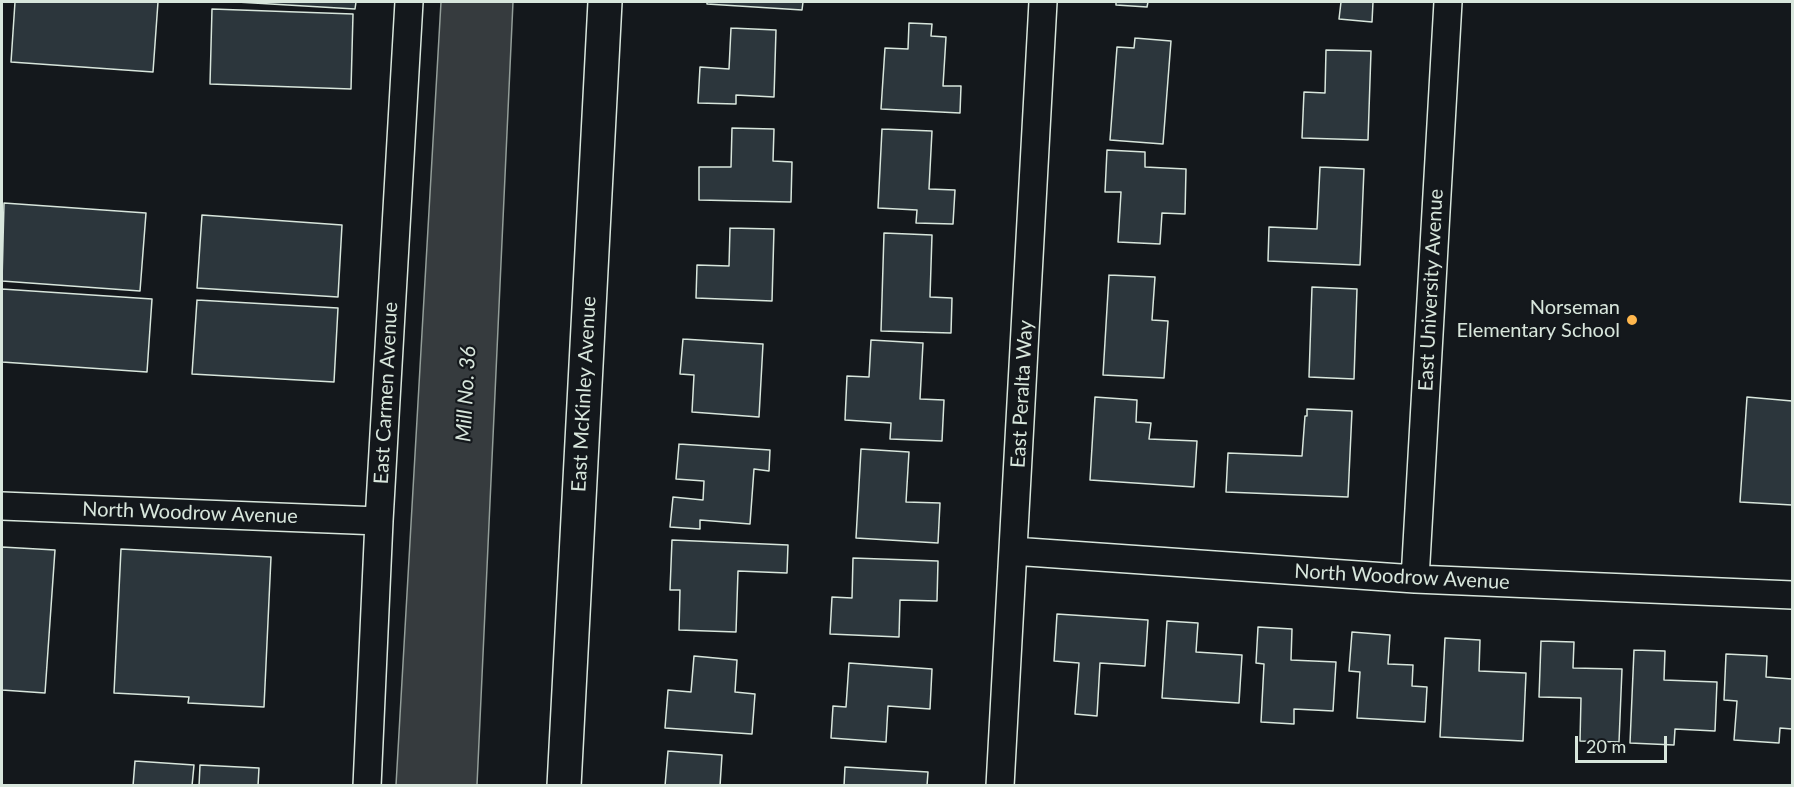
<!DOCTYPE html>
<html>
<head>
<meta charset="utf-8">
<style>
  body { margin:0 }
  #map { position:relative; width:1794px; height:787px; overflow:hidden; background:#14181c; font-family:Lato,sans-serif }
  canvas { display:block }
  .frame { position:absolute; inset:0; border:3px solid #d8e6dc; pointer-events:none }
  .scale { position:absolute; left:1575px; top:736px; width:92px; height:27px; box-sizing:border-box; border:3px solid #d8e6dc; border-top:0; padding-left:8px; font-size:18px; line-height:21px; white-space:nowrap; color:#d8e6dc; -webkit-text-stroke:4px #14181c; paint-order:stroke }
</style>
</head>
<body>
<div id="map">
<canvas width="1794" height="787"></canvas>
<div class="frame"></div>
<div class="scale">20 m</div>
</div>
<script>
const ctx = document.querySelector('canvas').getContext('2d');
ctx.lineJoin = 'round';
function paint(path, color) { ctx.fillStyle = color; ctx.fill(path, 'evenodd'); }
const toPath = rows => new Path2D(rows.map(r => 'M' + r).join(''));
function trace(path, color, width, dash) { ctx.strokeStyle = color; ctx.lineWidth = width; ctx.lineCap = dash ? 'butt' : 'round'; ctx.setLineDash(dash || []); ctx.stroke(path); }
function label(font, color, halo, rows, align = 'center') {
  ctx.font = font + ' Lato,sans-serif'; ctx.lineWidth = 4.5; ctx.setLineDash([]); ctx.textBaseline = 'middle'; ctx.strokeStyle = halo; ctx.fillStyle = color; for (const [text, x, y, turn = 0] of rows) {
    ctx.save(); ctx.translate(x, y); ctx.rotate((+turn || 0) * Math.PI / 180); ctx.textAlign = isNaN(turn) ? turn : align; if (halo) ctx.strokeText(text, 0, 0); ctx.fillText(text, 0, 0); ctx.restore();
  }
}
const water = toPath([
  [441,2,513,2,477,785,396,785,441,2]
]);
const building = toPath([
  [15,2,158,2,153,72,11,62,15,2],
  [237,2,356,2,355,9,237,2],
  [707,2,803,2,802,10,707,4,707,2],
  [1116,2,1148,2,1147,7,1116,5,1116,2],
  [1341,2,1373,2,1372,22,1339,19,1341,2],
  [212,9,353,14,351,89,210,84,212,9],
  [909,23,932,24,931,36,946,37,943,86,961,86,960,113,881,109,885,48,908,49,909,23],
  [731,28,776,30,774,97,736,95,736,104,698,103,700,67,729,69,731,28],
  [1135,38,1171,41,1163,144,1110,140,1117,47,1134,48,1135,38],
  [1326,50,1371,51,1368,140,1302,138,1304,92,1325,93,1326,50],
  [732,128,774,129,773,161,792,162,791,202,699,200,699,167,731,167,732,128],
  [882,129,932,131,929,189,955,190,953,224,916,223,917,210,878,208,882,129],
  [1107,150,1145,152,1145,167,1186,169,1185,214,1162,213,1160,244,1118,242,1121,192,1105,192,1107,150],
  [1320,167,1364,169,1360,265,1268,261,1269,227,1317,229,1320,167],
  [4,203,146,213,140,291,2,281,4,203],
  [202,215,342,225,338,297,197,288,202,215],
  [730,228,774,229,772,301,696,298,697,265,729,266,730,228],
  [884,233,932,235,930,297,952,298,951,333,881,331,884,233],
  [1109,275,1155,277,1152,320,1168,321,1164,378,1103,375,1109,275],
  [1312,287,1357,289,1354,379,1309,377,1312,287],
  [2,289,152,299,147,372,2,362,2,289],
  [197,300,338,308,334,382,192,374,197,300],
  [683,339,763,344,759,417,692,412,694,375,680,374,683,339],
  [871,340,923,343,920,399,944,400,942,441,890,439,891,423,845,420,847,376,869,377,871,340],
  [1095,397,1137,400,1136,422,1151,423,1149,439,1197,441,1194,487,1090,480,1095,397],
  [1747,397,1792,401,1792,505,1740,502,1747,397],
  [1307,409,1352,411,1348,497,1226,492,1228,453,1302,456,1305,416,1307,416,1307,409],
  [679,444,770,450,769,471,754,469,750,524,700,520,700,529,670,527,673,497,703,500,704,481,676,479,679,444],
  [861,449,909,452,906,502,940,503,938,543,856,538,861,449],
  [672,540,788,545,787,573,738,571,736,632,679,630,680,590,670,590,672,540],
  [2,547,55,550,45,693,2,690,2,547],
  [121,549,271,557,264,707,188,703,189,697,114,693,121,549],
  [853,558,938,561,937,601,900,600,899,637,830,634,832,597,852,598,853,558],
  [1057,614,1148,620,1145,666,1100,663,1097,716,1075,714,1079,663,1054,661,1057,614],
  [1167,621,1198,623,1196,652,1242,655,1239,703,1162,698,1167,621],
  [1258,627,1292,629,1291,660,1336,662,1333,711,1294,709,1294,724,1261,722,1264,664,1256,663,1258,627],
  [1352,632,1390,635,1388,664,1413,665,1412,686,1427,687,1425,722,1357,718,1360,672,1349,671,1352,632],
  [1445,638,1480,640,1479,671,1526,673,1523,741,1440,737,1445,638],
  [1541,641,1574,642,1573,668,1622,669,1619,742,1580,741,1581,698,1539,697,1541,641],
  [1634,650,1665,651,1664,680,1717,682,1715,731,1675,729,1674,745,1630,743,1634,650],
  [1726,654,1767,656,1766,677,1792,679,1792,729,1780,728,1779,743,1734,740,1737,701,1724,700,1726,654],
  [694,656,737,660,735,692,755,694,752,734,665,728,668,690,691,692,694,656],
  [849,663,932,669,930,709,888,706,886,742,831,738,833,706,846,707,849,663],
  [668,751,722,755,720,786,665,786,668,751],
  [135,761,194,765,192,786,133,786,135,761],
  [200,765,259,768,258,786,199,786,200,765],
  [845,767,928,772,927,786,844,786,845,767]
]);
const minor = toPath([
  [2,506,379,521],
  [1013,551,1415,579,1792,595],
  [1415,579,1448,2],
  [367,786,379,521,409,2],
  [1000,786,1043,2]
]);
const primary = toPath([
  [564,786,605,2]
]);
const markers = [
  [1632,320,6,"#ffb74d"]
];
const streetNames = [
  ["East University Avenue",1431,290,-87],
  ["East Carmen Avenue",386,393,-87],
  ["East McKinley Avenue",584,394,-87],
  ["East Peralta Way",1022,394,-87],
  ["North Woodrow Avenue",190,513,2],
  ["North Woodrow Avenue",1402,577,3]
];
const poiNames = [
  ["Norseman",1620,308],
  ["Elementary School",1620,331]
];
const waterNames = [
  ["Mill No. 36",466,394,-87]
];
paint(water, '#363b3e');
trace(water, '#939e99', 1.5);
paint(building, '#2c363c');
trace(building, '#d8e6dc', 1.5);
trace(minor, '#d8e6dc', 30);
trace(primary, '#d8e6dc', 36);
trace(minor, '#14181c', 27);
trace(primary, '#14181c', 33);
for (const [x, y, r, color] of markers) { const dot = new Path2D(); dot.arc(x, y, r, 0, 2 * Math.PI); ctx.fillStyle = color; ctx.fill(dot); trace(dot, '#14181c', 2); }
label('20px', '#d8e6dc', '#14181c', streetNames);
label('20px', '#d8e6dc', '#14181c', poiNames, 'right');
label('italic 21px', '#d8e6dc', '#14181c', waterNames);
</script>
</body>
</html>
